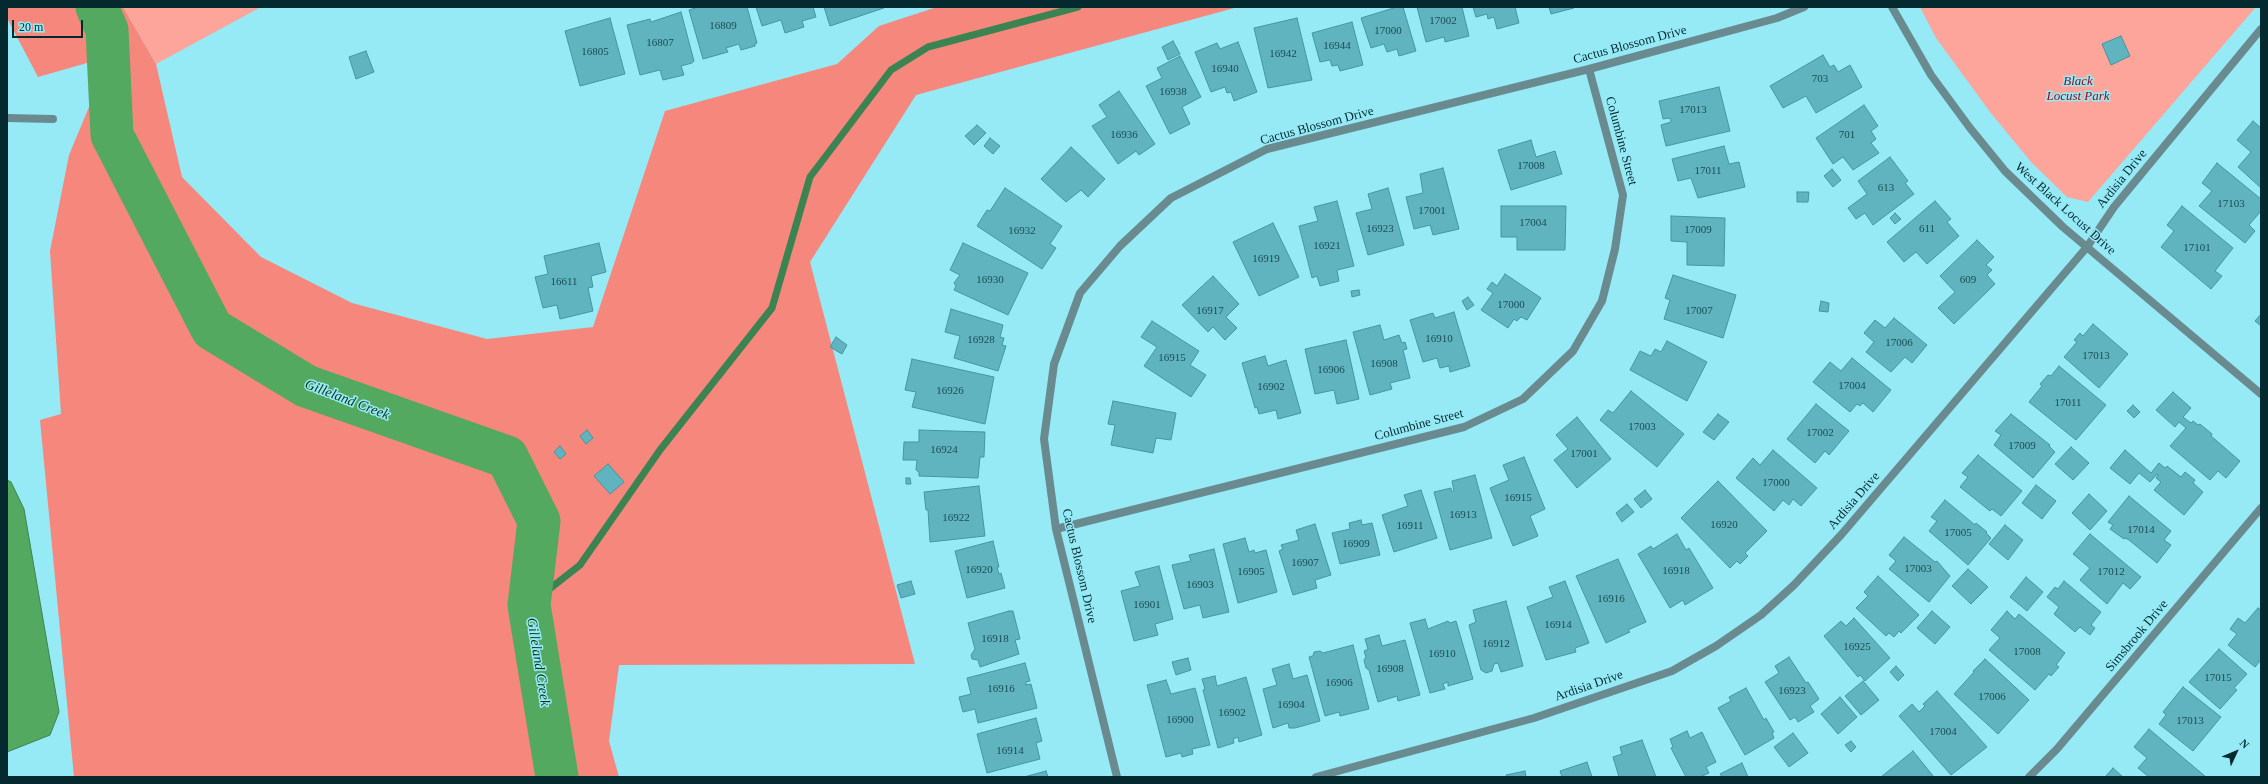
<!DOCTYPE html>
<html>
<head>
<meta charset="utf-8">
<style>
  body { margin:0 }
  #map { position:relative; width:2268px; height:784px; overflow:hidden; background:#95eaf6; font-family:Georgia,serif }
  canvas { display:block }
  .frame { position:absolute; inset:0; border:8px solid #042a2f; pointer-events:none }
  .north { position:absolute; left:2216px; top:732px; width:40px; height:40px; -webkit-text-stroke:3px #95eaf6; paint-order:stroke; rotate:46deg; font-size:11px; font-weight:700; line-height:16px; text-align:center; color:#042a2f }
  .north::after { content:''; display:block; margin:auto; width:14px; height:18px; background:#042a2f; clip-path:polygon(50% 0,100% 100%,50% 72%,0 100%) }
  .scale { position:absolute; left:12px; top:20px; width:71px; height:18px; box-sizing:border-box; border:2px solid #042a2f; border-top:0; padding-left:5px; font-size:12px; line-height:14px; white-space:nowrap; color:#042a2f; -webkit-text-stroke:3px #95eaf6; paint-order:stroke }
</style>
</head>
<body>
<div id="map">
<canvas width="2268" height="784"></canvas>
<div class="frame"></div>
<div class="north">N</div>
<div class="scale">20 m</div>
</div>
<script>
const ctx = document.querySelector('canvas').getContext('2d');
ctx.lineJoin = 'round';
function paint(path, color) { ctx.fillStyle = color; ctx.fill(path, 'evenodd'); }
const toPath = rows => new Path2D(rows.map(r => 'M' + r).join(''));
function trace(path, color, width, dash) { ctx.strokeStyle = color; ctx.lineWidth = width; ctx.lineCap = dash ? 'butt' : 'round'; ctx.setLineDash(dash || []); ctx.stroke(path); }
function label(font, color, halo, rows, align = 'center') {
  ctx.font = font + ' Georgia,serif'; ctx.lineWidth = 3; ctx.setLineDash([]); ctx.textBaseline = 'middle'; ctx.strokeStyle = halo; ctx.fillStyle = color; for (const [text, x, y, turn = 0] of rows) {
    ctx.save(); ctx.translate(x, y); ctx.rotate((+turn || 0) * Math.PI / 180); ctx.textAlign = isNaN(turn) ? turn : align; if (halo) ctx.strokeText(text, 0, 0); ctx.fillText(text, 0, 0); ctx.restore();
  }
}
const green = toPath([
  [123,7,261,7,156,64],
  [1920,7,2256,7,2088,202,2067,197,2031,162,1990,112,1936,38]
]);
const forest = toPath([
  [7,7,123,7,156,64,182,177,261,257,352,303,487,339,593,327,665,111,837,64,879,26,937,7,1238,7,916,95,810,262,915,664,619,665,609,741,619,777,74,777,40,420,61,414,50,251,69,155,89,107,119,82,115,55,38,77,7,18]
]);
const water = toPath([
  [7,480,11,482,24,509,59,712,50,735,7,752,7,480]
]);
const stream = toPath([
  [529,605,580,565,660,450,772,308,810,177,891,70,928,47,1078,7]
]);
const river = toPath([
  [97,7,107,30,112,135,212,329,306,386,507,457,539,521,529,605,557,777]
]);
const building = toPath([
  [698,7,747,7,757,43,755,44,755,46,741,50,739,44,726,48,728,52,703,59,689,10,698,7],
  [756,7,813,7,816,17,802,21,804,27,785,33,781,20,762,26,756,7],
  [824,7,883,7,884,8,830,26,824,7],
  [1397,7,1403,7,1416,51,1399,56,1397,49,1387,52,1384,44,1371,48,1361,18,1397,7],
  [1417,7,1462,7,1469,36,1445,42,1444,37,1426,42,1417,7],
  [1473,7,1515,7,1519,23,1497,29,1494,17,1488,19,1487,14,1476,17,1473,7],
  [1549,7,1574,7,1574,8,1551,14,1549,7],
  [681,12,694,61,692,63,681,66,684,75,663,80,660,70,640,75,627,25,650,19,651,22,681,12],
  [610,18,625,74,580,86,565,31,610,18],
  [1297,18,1312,80,1268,88,1254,28,1297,18],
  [1352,22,1363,65,1340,71,1338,65,1332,66,1330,60,1320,62,1312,33,1352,22],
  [2121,36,2130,56,2111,65,2102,44,2121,36],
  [1173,41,1180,54,1168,60,1162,47,1173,41],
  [1238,42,1257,92,1234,101,1231,92,1227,93,1225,87,1211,92,1195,52,1217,43,1220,49,1238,42],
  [366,51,374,72,356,79,349,57,366,51],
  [1823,55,1830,67,1834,65,1838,72,1850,65,1862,87,1816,113,1806,96,1783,108,1770,86,1823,55],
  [1180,56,1201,97,1182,107,1190,124,1170,134,1146,86,1162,78,1157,68,1180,56],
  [1719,87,1730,131,1666,146,1661,125,1671,122,1670,118,1663,119,1659,101,1719,87],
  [1119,91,1155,144,1139,155,1136,151,1118,164,1092,126,1107,117,1099,105,1119,91],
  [1864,105,1878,126,1871,131,1876,139,1871,143,1879,153,1853,170,1843,157,1833,164,1816,138,1864,105],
  [2253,121,2261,128,2261,188,2238,167,2251,152,2237,140,2253,121],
  [977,125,986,133,974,145,965,136,977,125],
  [990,138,1000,146,993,154,984,146,990,138],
  [1531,140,1536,157,1555,151,1562,174,1511,190,1498,150,1531,140],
  [1724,146,1729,164,1739,162,1745,187,1698,198,1691,178,1678,181,1672,159,1724,146],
  [1071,147,1105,179,1088,197,1081,190,1066,202,1041,179,1071,147],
  [1890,157,1908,181,1905,183,1914,194,1873,225,1865,213,1856,219,1848,208,1867,194,1858,181,1890,157],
  [2217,163,2261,199,2261,211,2249,225,2255,231,2245,243,2199,206,2212,191,2202,183,2217,163],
  [1443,168,1459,229,1433,235,1430,225,1414,229,1406,197,1423,193,1420,174,1443,168],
  [1832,169,1841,180,1833,187,1824,176,1832,169],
  [1005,188,1062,226,1050,244,1056,248,1042,269,977,226,987,210,990,211,1005,188],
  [1388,188,1404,245,1368,255,1356,213,1372,209,1368,194,1388,188],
  [1797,192,1809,192,1808,202,1797,202,1797,192],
  [1337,201,1354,266,1337,270,1339,281,1320,286,1317,276,1312,278,1299,226,1318,221,1314,207,1337,201],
  [1935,201,1951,219,1947,222,1959,236,1927,264,1916,252,1904,262,1887,242,1935,201],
  [1501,206,1566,206,1565,250,1517,250,1517,237,1501,237,1501,206],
  [2182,206,2233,248,2215,271,2222,276,2211,289,2161,247,2174,231,2167,225,2182,206],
  [1895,213,1901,219,1895,224,1890,218,1895,213],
  [1671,216,1725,218,1724,266,1687,265,1687,242,1671,241,1671,216],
  [1273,223,1299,277,1259,296,1233,242,1273,223],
  [1977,240,1994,257,1986,265,1992,270,1987,275,1995,284,1954,324,1938,308,1955,292,1940,276,1977,240],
  [599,243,606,272,591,276,593,287,588,288,593,311,560,319,557,305,543,308,535,277,548,274,544,256,599,243],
  [963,243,1028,273,1008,315,954,290,956,286,954,283,960,275,950,270,963,243],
  [1505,274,1541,298,1527,320,1521,317,1517,321,1514,319,1508,328,1481,310,1493,293,1487,289,1492,282,1497,286,1505,274],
  [1673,275,1736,295,1723,338,1664,319,1670,300,1665,298,1673,275],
  [1213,276,1239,304,1226,317,1237,328,1225,340,1213,327,1208,332,1182,305,1213,276],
  [1359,290,1360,295,1352,297,1351,291,1359,290],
  [1468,297,1474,305,1467,310,1462,301,1468,297],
  [1821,301,1829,303,1828,312,1819,311,1821,301],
  [951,309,1003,325,1000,337,1004,338,1002,345,1006,346,998,371,954,358,960,336,945,332,951,309],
  [1454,312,1470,366,1450,372,1449,366,1440,368,1437,358,1423,362,1410,320,1433,313,1435,318,1454,312],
  [2261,314,2261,326,2255,321,2261,314],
  [1894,318,1927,345,1912,363,1905,357,1891,372,1866,352,1874,342,1864,333,1875,320,1885,328,1894,318],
  [1152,321,1199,351,1190,365,1206,375,1191,397,1144,366,1157,347,1141,337,1152,321],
  [2093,324,2128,354,2099,388,2064,357,2077,342,2074,340,2080,333,2083,336,2093,324],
  [1380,325,1384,340,1399,335,1402,343,1405,342,1407,349,1403,350,1410,378,1390,383,1392,389,1370,395,1353,332,1380,325],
  [836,337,847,345,842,354,830,347,836,337],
  [1346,340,1359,399,1337,404,1334,390,1315,394,1305,349,1346,340],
  [1667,341,1707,362,1687,401,1630,370,1640,351,1651,356,1655,349,1661,352,1667,341],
  [1265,356,1268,366,1286,360,1301,413,1278,419,1276,410,1259,414,1257,407,1255,408,1242,363,1265,356],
  [1852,358,1891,390,1873,412,1863,403,1860,406,1857,404,1850,412,1813,382,1830,362,1841,371,1852,358],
  [912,359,994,377,985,424,912,407,916,392,905,390,912,359],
  [2059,366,2106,405,2076,440,2029,402,2042,386,2040,384,2048,375,2051,376,2059,366],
  [1631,391,1684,434,1657,467,1600,420,1608,410,1613,413,1631,391],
  [2173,392,2191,408,2183,417,2191,423,2193,421,2198,425,2200,424,2212,434,2211,436,2240,461,2226,478,2218,471,2210,480,2170,446,2186,428,2179,422,2175,427,2156,410,2173,392],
  [1113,401,1176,413,1171,440,1156,438,1153,453,1111,445,1115,425,1108,424,1113,401],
  [1816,404,1849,431,1829,455,1825,451,1815,463,1787,439,1816,404],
  [2133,405,2140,412,2134,418,2127,411,2133,405],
  [1718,414,1729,422,1714,440,1703,432,1718,414],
  [2011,414,2050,445,2049,446,2055,452,2033,478,1994,445,2001,435,1995,431,2011,414],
  [1577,417,1611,459,1577,488,1554,460,1568,449,1556,435,1577,417],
  [587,430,593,438,586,444,580,436,587,430],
  [919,430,985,432,984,457,980,457,978,478,919,476,919,472,916,470,917,460,903,460,904,442,919,442,919,430],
  [560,446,566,454,560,459,554,452,560,446],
  [2071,447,2089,463,2073,480,2055,464,2071,447],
  [1773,450,1817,488,1801,506,1793,499,1789,505,1783,500,1774,511,1736,478,1753,458,1760,465,1773,450],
  [2125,450,2151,473,2159,463,2165,468,2167,466,2181,477,2185,472,2195,480,2193,483,2203,492,2184,515,2154,490,2161,482,2156,478,2158,475,2157,474,2150,482,2139,473,2130,484,2110,468,2125,450],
  [1978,455,2022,491,2001,516,1992,509,1990,511,1960,487,1968,477,1962,473,1978,455],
  [1524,457,1545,509,1530,516,1538,536,1513,546,1490,488,1509,480,1503,465,1524,457],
  [608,464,624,482,610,494,594,476,608,464],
  [1475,475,1492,538,1450,550,1434,492,1451,488,1452,492,1454,491,1452,481,1475,475],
  [906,478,910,478,911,484,906,484,906,478],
  [1718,481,1767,531,1745,553,1748,556,1740,564,1737,561,1730,568,1681,518,1718,481],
  [2036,485,2056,501,2042,519,2022,503,2036,485],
  [979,486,985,536,930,542,928,510,926,510,924,492,979,486],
  [1421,490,1437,538,1394,552,1382,515,1408,506,1404,495,1421,490],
  [1645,490,1652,499,1641,508,1634,499,1645,490],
  [2089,494,2107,511,2090,530,2072,513,2089,494],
  [2129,496,2171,531,2164,540,2171,545,2157,563,2129,540,2125,538,2124,539,2110,529,2113,525,2108,522,2129,496],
  [1945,500,1975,525,1976,523,1987,532,1986,533,1991,538,1968,565,1929,531,1937,521,1931,517,1945,500],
  [1627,504,1634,512,1622,522,1616,513,1627,504],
  [1361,520,1362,525,1372,523,1380,555,1340,564,1332,533,1350,529,1349,523,1361,520],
  [1315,524,1331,575,1315,580,1317,588,1293,595,1279,551,1283,549,1281,545,1299,540,1296,530,1315,524],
  [2005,525,2023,540,2008,560,1989,544,2005,525],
  [1677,534,1686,550,1689,548,1713,588,1685,605,1683,600,1670,608,1638,554,1651,546,1653,549,1677,534],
  [2090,534,2141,577,2130,589,2123,583,2107,604,2080,580,2090,568,2073,554,2090,534],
  [1904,537,1935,562,1937,561,1950,576,1929,602,1889,569,1896,561,1889,555,1904,537],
  [1245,538,1249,552,1254,550,1255,553,1266,550,1277,592,1238,603,1223,544,1245,538],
  [993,541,999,567,997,567,999,574,1001,573,1005,588,967,598,955,551,993,541],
  [1214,549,1229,612,1203,618,1200,605,1184,609,1172,565,1191,561,1189,555,1214,549],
  [1618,559,1646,622,1628,630,1630,632,1606,643,1576,576,1618,559],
  [1159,566,1173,619,1155,624,1158,635,1134,641,1121,591,1140,586,1135,572,1159,566],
  [1968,569,1988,587,1971,604,1952,586,1968,569],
  [1878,576,1919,615,1901,633,1899,631,1894,637,1889,633,1886,636,1856,608,1868,596,1864,592,1878,576],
  [2026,577,2043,592,2027,611,2010,597,2026,577],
  [911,581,915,594,901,598,897,585,911,581],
  [1565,581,1589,643,1575,648,1576,652,1546,660,1527,607,1553,597,1549,587,1565,581],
  [2064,581,2101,612,2091,625,2095,628,2090,635,2080,627,2075,632,2054,614,2059,607,2047,597,2055,587,2058,589,2064,581],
  [1506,601,1523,666,1501,672,1498,663,1494,664,1492,671,1486,673,1481,670,1469,625,1476,622,1473,610,1506,601],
  [2258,608,2261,610,2261,660,2255,667,2228,645,2237,634,2230,629,2238,618,2245,623,2258,608],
  [1009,611,1013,611,1020,639,1015,640,1019,654,980,667,978,660,972,659,971,655,975,649,968,623,1009,611],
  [1932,611,1950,627,1935,644,1917,628,1932,611],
  [2007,611,2015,619,2019,614,2065,653,2056,665,2059,667,2051,676,2049,674,2035,690,1989,650,2000,638,1991,630,2007,611],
  [1854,618,1890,658,1865,681,1860,675,1858,677,1824,636,1841,621,1846,626,1854,618],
  [1425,619,1428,629,1448,621,1450,623,1456,621,1473,679,1448,686,1448,682,1443,684,1445,689,1430,693,1410,623,1425,619],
  [1379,635,1382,646,1405,640,1420,695,1398,701,1397,696,1378,702,1369,670,1366,668,1364,660,1366,657,1364,651,1368,649,1365,639,1379,635],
  [1353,645,1369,709,1340,716,1339,712,1325,716,1309,657,1313,656,1314,652,1320,651,1323,653,1353,645],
  [2219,649,2247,674,2234,688,2237,690,2220,709,2189,682,2219,649],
  [1789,657,1806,683,1808,682,1819,699,1810,706,1814,712,1798,722,1795,717,1790,720,1765,682,1779,673,1775,666,1789,657],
  [1188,658,1191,670,1176,675,1172,662,1188,658],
  [1985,659,2029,700,1998,734,1954,694,1974,672,1973,671,1985,659],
  [1025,663,1030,681,1026,682,1026,685,1031,684,1037,708,978,723,975,709,963,712,959,697,971,694,967,678,1025,663],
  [1289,664,1293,679,1307,675,1320,721,1295,728,1289,728,1288,723,1273,728,1263,689,1277,685,1272,669,1289,664],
  [1896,666,1904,675,1898,681,1890,672,1896,666],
  [1215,676,1217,686,1246,677,1262,735,1239,742,1238,737,1233,739,1234,743,1218,748,1203,690,1205,689,1202,679,1215,676],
  [1166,680,1171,694,1195,688,1210,745,1192,749,1193,754,1182,757,1181,753,1166,757,1147,685,1166,680],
  [1863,681,1879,700,1861,715,1845,696,1863,681],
  [2183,687,2221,717,2193,751,2159,724,2166,715,2163,712,2183,687],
  [1746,688,1764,720,1766,718,1774,732,1772,733,1774,738,1745,755,1718,708,1731,701,1729,697,1746,688],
  [1937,691,1987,747,1951,775,1899,716,1912,704,1919,712,1925,706,1923,704,1937,691],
  [1840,697,1857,717,1838,734,1821,714,1840,697],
  [1036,718,1042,741,1036,743,1040,759,987,773,977,734,1036,718],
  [2149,729,2206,777,2149,777,2138,768,2147,758,2134,747,2149,729],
  [1687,731,1690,738,1702,732,1716,762,1706,767,1709,773,1700,777,1686,777,1671,748,1673,747,1670,739,1687,731],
  [1793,733,1808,753,1789,767,1774,747,1793,733],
  [1642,740,1656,777,1619,777,1613,757,1622,754,1620,747,1642,740],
  [1851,741,1856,747,1851,752,1845,745,1851,741],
  [1913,751,1934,777,1881,777,1913,751],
  [1587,762,1592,777,1562,777,1560,771,1587,762],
  [1742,763,1748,777,1722,777,1720,774,1742,763],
  [2113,768,2123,777,2105,777,2113,768],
  [1046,771,1048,777,1024,777,1046,771],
  [1525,771,1526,777,1507,777,1506,775,1525,771]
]);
const minor = toPath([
  [7,118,53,119],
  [1056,529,1464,427,1523,399,1573,351,1602,301,1615,249,1623,195,1589,69],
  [1117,777,1056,529,1044,439,1054,364,1080,293,1120,246,1171,198,1267,149,1589,69,1777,18,1804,7],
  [1316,777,1534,718,1672,671,1716,646,1761,615,1794,585,1841,535,2087,247,2114,207,2261,29],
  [2029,777,2057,749,2261,508]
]);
const tertiary = toPath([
  [1892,7,1931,75,1970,128,2005,171,2063,227,2261,394]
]);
const numberNames = [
  ["17002",1443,21],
  ["16809",723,26],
  ["17000",1388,31],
  ["16807",660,43],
  ["16944",1337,46],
  ["16805",595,52],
  ["16942",1283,54],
  ["16940",1225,69],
  ["703",1820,79],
  ["16938",1173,92],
  ["17013",1693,110],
  ["16936",1124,135],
  ["701",1847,135],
  ["17008",1531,166],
  ["17011",1708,171],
  ["613",1886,188],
  ["17103",2231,204],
  ["17001",1432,211],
  ["17004",1533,223],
  ["16923",1380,229],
  ["611",1927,229],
  ["17009",1698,230],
  ["16932",1022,231],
  ["16921",1327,246],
  ["17101",2197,248],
  ["16919",1266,259],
  ["16930",990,280],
  ["609",1968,280],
  ["16611",564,282],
  ["17000",1511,305],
  ["16917",1210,311],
  ["17007",1699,311],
  ["16910",1439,339],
  ["16928",981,340],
  ["17006",1899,343],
  ["17013",2096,356],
  ["16915",1172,358],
  ["16908",1384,364],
  ["16906",1331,370],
  ["17004",1852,386],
  ["16902",1271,387],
  ["16926",950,391],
  ["17011",2068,403],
  ["17003",1642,427],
  ["17002",1820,433],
  ["17009",2022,446],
  ["16924",944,450],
  ["17001",1584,454],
  ["17000",1776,483],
  ["16915",1518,498],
  ["16913",1463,515],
  ["16922",956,518],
  ["16920",1724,525],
  ["16911",1410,526],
  ["17014",2141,530],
  ["17005",1958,533],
  ["16909",1356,544],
  ["16907",1305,563],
  ["17003",1918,569],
  ["16920",979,570],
  ["16918",1676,571],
  ["16905",1251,572],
  ["17012",2111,572],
  ["16903",1200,585],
  ["16916",1611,599],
  ["16901",1147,605],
  ["16914",1558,625],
  ["16918",995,639],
  ["16912",1496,644],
  ["16925",1857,647],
  ["17008",2027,652],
  ["16910",1442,654],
  ["16908",1390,669],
  ["17015",2218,678],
  ["16906",1339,683],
  ["16916",1001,689],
  ["16923",1792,691],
  ["17006",1992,697],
  ["16904",1291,705],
  ["16902",1232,713],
  ["16900",1180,720],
  ["17013",2190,721],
  ["17004",1943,732],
  ["16914",1010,751]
];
const streetNames = [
  ["Cactus Blossom Drive",1630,45,-15],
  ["Cactus Blossom Drive",1317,126,-15],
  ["Columbine Street",1621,141,75],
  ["Ardisia Drive",2122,179,-51],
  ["West Black Locust Drive",2065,209,42],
  ["Columbine Street",1419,425,-15],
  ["Ardisia Drive",1854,501,-49],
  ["Cactus Blossom Drive",1079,566,77],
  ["Simsbrook Drive",2137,636,-50],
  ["Ardisia Drive",1589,686,-19]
];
const parkNames = [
  ["Black",2078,82],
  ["Locust Park",2078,97]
];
const waterNames = [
  ["Gilleland Creek",347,400,21],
  ["Gilleland Creek",538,662,81]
];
paint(green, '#fea59b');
paint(forest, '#f5877c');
paint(water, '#53a960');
trace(water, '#3b8351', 1);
trace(stream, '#3b8351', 7);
trace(river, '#53a960', 43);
paint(building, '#5fb4bf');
trace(building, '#4197a2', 1);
trace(minor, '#698a8f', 8);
trace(tertiary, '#698a8f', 8);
label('11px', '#1b4c53', null, numberNames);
label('13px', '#042a2f', '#95eaf6', streetNames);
label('italic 13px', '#92060f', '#95eaf6', parkNames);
label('italic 14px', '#103416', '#95eaf6', waterNames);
</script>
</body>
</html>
